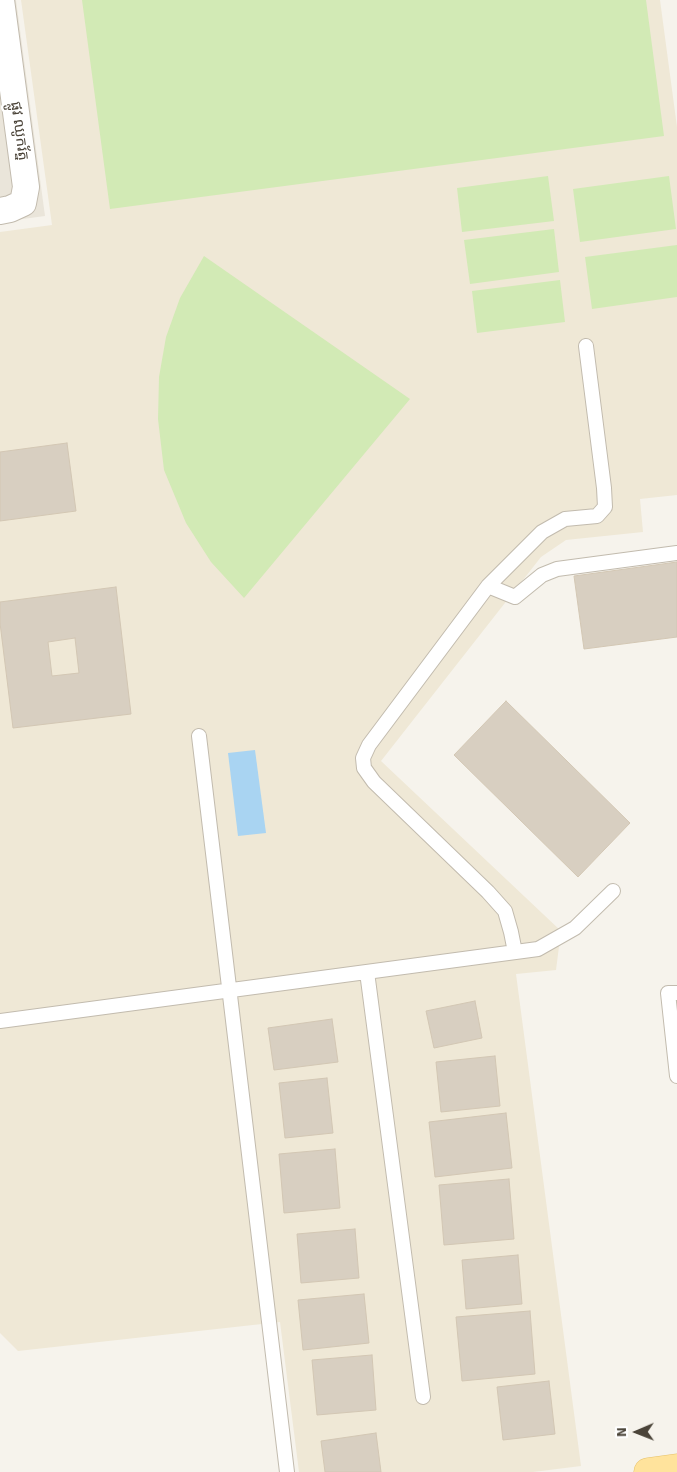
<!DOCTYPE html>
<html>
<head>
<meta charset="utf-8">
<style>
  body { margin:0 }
  #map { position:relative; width:677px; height:1472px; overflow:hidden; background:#f6f3ec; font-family:Signika,sans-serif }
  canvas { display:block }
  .north { position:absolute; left:612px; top:1407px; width:50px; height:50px; -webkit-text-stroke:4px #fff; paint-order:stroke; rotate:269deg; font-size:14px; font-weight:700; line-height:20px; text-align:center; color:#4b4439 }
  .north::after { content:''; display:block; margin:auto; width:18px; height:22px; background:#4b4439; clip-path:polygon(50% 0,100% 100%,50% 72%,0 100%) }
</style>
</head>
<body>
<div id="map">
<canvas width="677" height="1472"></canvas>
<div class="north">N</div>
</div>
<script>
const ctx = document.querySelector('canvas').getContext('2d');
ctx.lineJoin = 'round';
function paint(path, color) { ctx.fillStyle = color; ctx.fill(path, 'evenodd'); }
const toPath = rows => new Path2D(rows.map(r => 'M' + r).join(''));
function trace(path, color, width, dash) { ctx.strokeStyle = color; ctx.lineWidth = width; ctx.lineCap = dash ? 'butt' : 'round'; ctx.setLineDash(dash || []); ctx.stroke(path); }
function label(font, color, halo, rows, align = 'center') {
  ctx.font = font + ' Signika,"Noto Sans Khmer",sans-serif'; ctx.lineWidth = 5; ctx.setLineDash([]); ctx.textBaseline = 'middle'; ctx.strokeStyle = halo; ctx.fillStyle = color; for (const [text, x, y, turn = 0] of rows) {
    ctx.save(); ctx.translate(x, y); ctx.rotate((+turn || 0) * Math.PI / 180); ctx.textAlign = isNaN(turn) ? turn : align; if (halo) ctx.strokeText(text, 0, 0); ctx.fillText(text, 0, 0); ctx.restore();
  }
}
const residential = toPath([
  [0,0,16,0,45,216,0,222]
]);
const education = toPath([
  [21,0,660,0,677,127,677,495,640,499,643,532,566,540,541,557,381,761,561,931,556,970,516,974,581,1466,533,1472,299,1472,280,1322,18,1351,0,1333,0,232,52,225]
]);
const green = toPath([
  [82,0,646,0,664,136,110,209],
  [548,176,554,221,462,232,457,188],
  [669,176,676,229,580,242,573,189],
  [554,229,559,272,470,284,464,240],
  [677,245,677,297,592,309,585,257],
  [204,256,410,399,244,598,211,562,186,523,164,470,158,419,159,377,166,337,180,298],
  [560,280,565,322,477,333,472,291]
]);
const water = toPath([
  [255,750,266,833,238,836,228,753]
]);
const building = toPath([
  [67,443,76,511,0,521,0,452,67,443],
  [677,562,677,637,584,649,574,576,677,562],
  [116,587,131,714,13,728,0,623,0,602,116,587],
  [75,638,79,673,52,676,48,642,75,638],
  [506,701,630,823,578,877,454,755,506,701],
  [475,1001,482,1038,434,1048,426,1011,475,1001],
  [332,1019,338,1062,274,1070,268,1028,332,1019],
  [495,1056,500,1106,441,1112,436,1062,495,1056],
  [327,1078,333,1133,285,1138,279,1083,327,1078],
  [506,1113,512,1168,435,1177,429,1122,506,1113],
  [335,1149,340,1208,284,1213,279,1154,335,1149],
  [509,1179,514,1239,444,1245,439,1185,509,1179],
  [355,1229,359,1278,301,1283,297,1234,355,1229],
  [518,1255,522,1304,466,1309,462,1260,518,1255],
  [364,1294,369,1343,303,1350,298,1300,364,1294],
  [530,1311,535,1374,462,1381,456,1317,530,1311],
  [372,1355,376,1410,317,1415,312,1360,372,1355],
  [549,1381,555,1434,503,1440,497,1387,549,1381],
  [376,1433,381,1472,325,1472,321,1441,376,1433]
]);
const lane = toPath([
  [488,586,515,597,542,575,557,569,677,553],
  [199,736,287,1472],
  [515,952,511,932,505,911,488,892,374,782,364,768,363,758,369,745,488,586,542,532,565,519,597,516,605,507,604,488,586,346],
  [367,972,423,1397],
  [677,993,668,993,677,1076],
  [0,1021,538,949,575,928,613,891]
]);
const street = toPath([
  [0,211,10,209,23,203,26,187,1,0]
]);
const primary = toPath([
  [648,1472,677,1468]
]);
const streetNames = [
  ["ផ្លូវ ឈូករ័ត្ន",19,131,82]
];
paint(residential, '#eae5da');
paint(education, '#efe8d6');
paint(green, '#d2eab5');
paint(water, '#a9d4f2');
paint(building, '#d8cfc1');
trace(building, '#d3c7b4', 1);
trace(lane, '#c2bbae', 16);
trace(street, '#c2bbae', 28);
trace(primary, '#e6c16a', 29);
trace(lane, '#fff', 14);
trace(street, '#fff', 26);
trace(primary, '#ffe39c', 28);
label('15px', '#4b4439', '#fff', streetNames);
</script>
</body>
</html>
